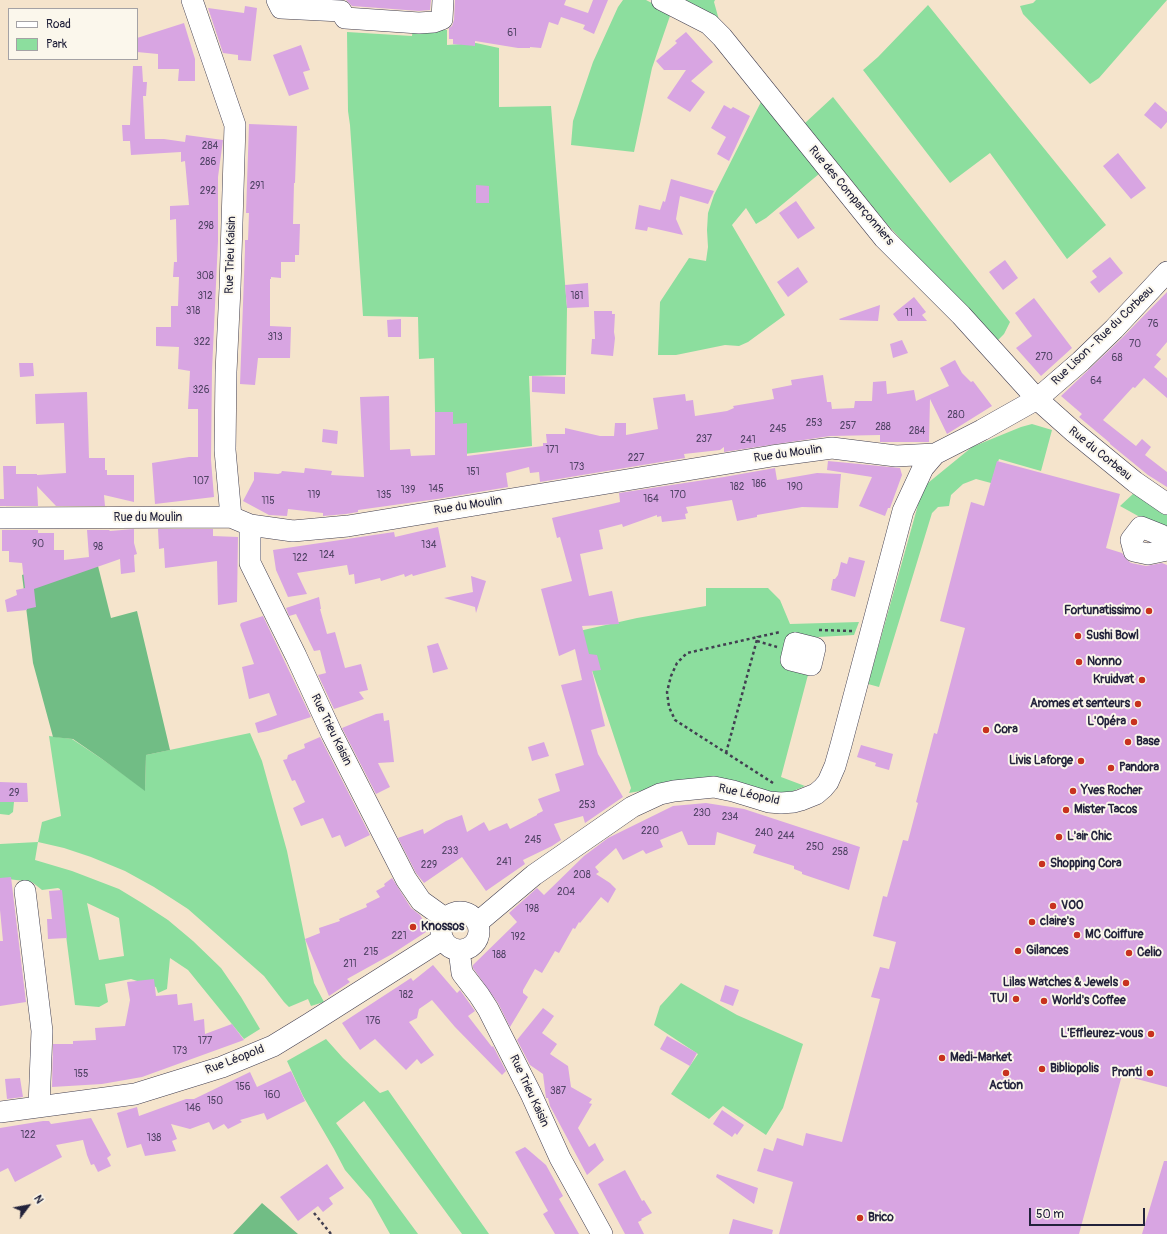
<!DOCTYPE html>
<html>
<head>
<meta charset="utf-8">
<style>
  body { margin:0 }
  #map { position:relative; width:1167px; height:1234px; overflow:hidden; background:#f5e4cc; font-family:Pangolin,sans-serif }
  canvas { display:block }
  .legend { position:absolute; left:8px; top:8px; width:130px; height:52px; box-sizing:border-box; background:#fbf7ec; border:1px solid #a4a2a5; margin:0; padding:5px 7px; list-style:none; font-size:12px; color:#22223b }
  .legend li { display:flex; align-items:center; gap:8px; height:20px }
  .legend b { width:20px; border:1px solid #a4a2a5 }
  .north { position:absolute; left:8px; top:1186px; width:40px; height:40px; -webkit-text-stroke:3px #fbf7ec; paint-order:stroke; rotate:58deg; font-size:11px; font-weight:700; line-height:16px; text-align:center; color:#22223b }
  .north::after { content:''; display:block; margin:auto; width:14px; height:18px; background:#22223b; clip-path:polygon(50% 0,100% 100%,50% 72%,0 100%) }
  .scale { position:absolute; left:1029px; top:1208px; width:116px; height:18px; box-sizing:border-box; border:2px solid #22223b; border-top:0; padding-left:5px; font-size:12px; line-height:14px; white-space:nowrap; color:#22223b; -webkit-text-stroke:3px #fbf7ec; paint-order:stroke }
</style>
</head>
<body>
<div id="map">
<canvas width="1167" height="1234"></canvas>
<ul class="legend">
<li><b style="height:5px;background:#fff"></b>Road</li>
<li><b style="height:11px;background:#8cde9e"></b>Park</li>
</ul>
<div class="north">N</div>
<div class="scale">50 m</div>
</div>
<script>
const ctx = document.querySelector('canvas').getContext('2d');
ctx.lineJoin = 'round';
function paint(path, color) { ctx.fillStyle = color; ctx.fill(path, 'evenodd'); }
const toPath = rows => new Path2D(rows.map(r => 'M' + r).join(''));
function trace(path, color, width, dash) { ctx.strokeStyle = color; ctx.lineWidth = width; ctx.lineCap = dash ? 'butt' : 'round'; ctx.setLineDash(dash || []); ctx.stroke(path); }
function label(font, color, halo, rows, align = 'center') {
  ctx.font = font + ' Pangolin,sans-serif'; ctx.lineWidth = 4; ctx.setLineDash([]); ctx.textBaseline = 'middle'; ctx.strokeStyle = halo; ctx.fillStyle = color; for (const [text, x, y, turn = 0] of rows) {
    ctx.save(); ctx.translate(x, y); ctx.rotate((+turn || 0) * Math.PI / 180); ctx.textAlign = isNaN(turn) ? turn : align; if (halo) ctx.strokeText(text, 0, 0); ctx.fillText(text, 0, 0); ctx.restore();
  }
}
const green = toPath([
  [623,0,646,0,671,13,652,68,634,152,571,145,573,121,593,62,618,7],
  [678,0,715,0,714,2,719,20],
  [1036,0,1167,0,1099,78,1090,84,1023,14,1020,6,1033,3],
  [928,5,1106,225,1067,259,990,153,950,183,863,70,878,57],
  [413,28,447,30,447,45,476,43,499,48,499,107,551,106,567,308,566,375,529,376,532,446,456,455,453,443,453,412,435,412,434,358,419,359,418,317,363,316,350,125,348,111,347,32,412,36],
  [764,96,819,174,766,218,756,224,746,208,732,225,785,315,748,342,739,346,725,345,676,355,658,355,660,302,689,258,706,261,708,247,707,230,708,213,714,195],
  [833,97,1010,322,1004,334,998,340,979,324,886,223,805,123],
  [1032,424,1052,430,1041,471,999,459,991,483,976,479,963,484,951,495,949,506,938,507,932,513,879,687,868,684,923,487,972,447,1021,427],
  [1134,493,1167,514,1167,532,1120,506],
  [706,588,768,588,780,600,790,624,859,622,854,635,818,637,781,777,805,786,784,795,681,784,629,793,631,788,579,631,637,618,706,606],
  [250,733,262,761,287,851,314,983,324,1002,311,1006,308,999,289,1007,284,1002,264,976,188,909,154,887,125,871,91,857,64,848,38,842,35,860,72,871,119,889,142,903,168,920,193,941,221,968,241,997,260,1029,244,1039,188,970,170,958,167,989,158,993,156,987,131,979,105,984,108,1002,99,1007,75,1005,60,889,58,888,42,890,32,882,0,878,0,844,38,842,42,822,61,816,49,736,72,739,102,759,145,790,146,755],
  [87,903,119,918,124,956,99,960],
  [0,802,14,802,13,812,9,815,0,814],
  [681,983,737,1015,803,1044,783,1108,766,1135,723,1106,709,1119,671,1094,698,1054,654,1025,660,1006],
  [326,1039,343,1058,380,1093,388,1090,489,1234,462,1234,364,1101,336,1123,418,1234,390,1234,371,1200,345,1170,334,1149,303,1096,287,1061]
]);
const forest = toPath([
  [98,566,111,618,137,611,170,750,146,755,145,791,102,759,73,739,53,737,33,663,22,575,39,569],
  [262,1203,298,1234,233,1234]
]);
const building = toPath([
  [346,0,431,0,430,10,419,11,352,6],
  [455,0,566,0,564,5,588,13,593,0,608,0,594,34,583,29,585,25,561,17,558,25,549,22,541,48,530,47,530,48,518,48,475,41,475,46,453,44,453,39,449,39,449,28,452,26,454,20],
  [245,6,257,8,251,61,238,60,238,55,223,53,208,8,244,13],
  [184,23,195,59,195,81,178,81,179,69,158,69,158,54,137,52,137,38],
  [686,32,713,62,691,81,705,92,690,112,667,98,686,70,664,70,656,61,677,43,675,41],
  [301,45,310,70,303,72,309,89,289,96,273,55],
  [133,66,142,66,143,82,147,82,146,96,143,96,145,139,164,139,185,142,186,135,223,140,218,177,218,241,212,370,211,460,214,497,155,504,152,463,189,457,198,457,198,409,188,409,190,371,178,369,179,347,156,346,156,327,171,327,171,306,178,306,179,277,173,277,174,262,177,262,176,219,170,220,170,206,189,205,185,161,181,162,181,152,131,155,130,141,123,141,122,125,130,125],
  [1155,102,1167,112,1167,122,1161,129,1144,115],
  [724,105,731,109,733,107,750,116,729,161,717,154,726,137,711,128],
  [249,124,297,126,295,183,294,183,293,224,300,224,299,255,295,255,295,262,281,262,281,278,271,277,271,279,270,279,270,326,291,327,290,358,258,358,255,385,240,384,245,250,245,240,248,240,249,213,246,213],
  [1118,153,1146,188,1131,199,1103,166],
  [671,179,714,191,708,204,680,196,676,219,683,235,648,227,647,231,635,229,639,205,660,210,663,201,665,202],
  [476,185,489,186,489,203,476,203],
  [796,201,815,228,798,239,779,213],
  [1110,257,1123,273,1099,293,1090,282,1097,277,1092,271],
  [1005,260,1018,278,1003,290,989,272],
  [798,267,808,282,788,297,777,282],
  [588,283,589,307,567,308,565,285],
  [1167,292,1167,342,1156,355,1161,359,1154,367,1167,378,1167,398,1144,378,1135,388,1133,387,1103,420,1136,446,1142,439,1151,447,1145,455,1167,472,1167,487,1148,475,1110,444,1110,443,1079,417,1082,414,1061,396,1121,339],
  [914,297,926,312,922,315,927,321,898,321,893,314],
  [1034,298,1072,348,1041,376,1016,348,1032,336,1015,313],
  [880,305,878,321,840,320,839,319],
  [594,311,612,311,612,314,615,314,614,332,615,338,613,356,591,354,592,339,595,339],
  [401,319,401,337,388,337,387,320],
  [902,340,908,353,893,358,890,344],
  [955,360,962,373,971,382,973,381,992,406,947,434,930,399,929,442,880,442,880,435,830,436,724,452,724,447,720,450,684,454,685,458,540,482,539,472,530,473,529,467,506,473,508,487,437,499,358,510,358,512,346,514,323,516,323,513,288,509,287,516,269,515,243,501,254,480,254,472,278,474,281,473,282,471,304,473,305,468,332,471,331,475,364,477,360,397,389,396,390,450,410,449,411,456,435,455,435,412,453,412,453,424,467,423,467,456,543,446,543,443,547,443,546,434,565,434,565,428,600,436,614,436,615,423,626,423,626,435,658,429,653,398,685,394,686,401,693,400,695,416,727,411,734,408,733,406,774,399,772,389,792,385,791,380,823,375,827,402,831,402,832,409,854,408,855,401,872,401,873,382,886,381,887,394,914,390,916,401,949,386,940,368],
  [19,363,33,363,34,376,20,377],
  [532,376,565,377,565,394,532,392],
  [87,392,89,458,105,458,105,470,107,470,107,475,134,475,134,502,104,495,105,506,56,506,37,486,38,506,0,506,0,499,4,499,3,466,16,466,16,474,37,474,37,475,66,473,64,423,36,424,35,394],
  [323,429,338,431,337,444,322,442],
  [828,461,900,468,902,475,890,508,888,508,885,516,859,506,872,477,827,470],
  [997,461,1120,494,1106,548,1122,553,1126,559,1131,563,1146,566,1162,563,1167,565,1167,1087,1122,1075,1079,1234,779,1234,793,1182,757,1171,764,1148,773,1151,777,1138,803,1146,806,1133,842,1142,880,999,871,997,880,967,889,969,896,942,873,936,883,896,887,897,903,840,908,841,918,803,916,802,934,733,937,734,965,628,940,621,971,502,984,506],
  [775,468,777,480,817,473,841,474,838,508,802,507,757,515,757,517,737,521,732,500,686,507,688,513,685,514,686,519,662,522,661,516,657,517,657,515,623,527,622,524,599,530,603,549,580,554,589,596,612,591,619,624,582,626,589,654,597,655,601,670,592,671,605,726,591,730,598,754,623,797,585,823,583,816,554,824,561,840,552,846,523,860,525,864,486,891,462,857,424,883,416,873,398,838,423,829,424,834,446,821,462,815,467,832,484,822,489,831,507,823,510,829,537,815,537,814,543,811,538,799,560,791,555,774,584,765,561,685,582,680,575,649,559,656,541,589,572,581,560,537,557,538,552,518,620,502,619,493,724,477],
  [438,527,446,567,413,576,412,574,405,577,404,574,381,581,380,578,355,584,354,574,349,575,347,565,297,573,307,594,288,597,276,570,273,550,394,532,395,537],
  [134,529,134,543,137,554,134,555,135,572,121,574,120,559,34,589,36,607,27,609,27,610,7,612,5,600,17,595,16,590,25,588,22,563,9,562,9,551,2,551,2,530,38,530,38,533,54,533,54,550,64,550,64,560,89,557,87,530,109,530,110,531],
  [158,529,213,529,213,536,238,537,237,602,218,605,217,561,165,568,164,548,159,549],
  [849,557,865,561,855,597,831,590,833,579,835,579,838,575,841,562,847,564],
  [471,576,486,581,476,613,475,607,444,598,473,592],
  [319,597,321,609,320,609,327,634,335,632,345,668,361,664,368,690,359,692,364,699,334,709,318,675,326,673,320,650,314,651,296,614,289,616,286,608],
  [263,616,311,717,268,731,258,733,255,723,277,715,269,693,249,699,242,667,254,664,240,625,241,623],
  [438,643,448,669,433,673,427,646],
  [383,713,384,721,389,720,394,762,378,763,390,787,376,794,342,728,376,714],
  [320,737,370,835,345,847,340,835,332,838,323,818,301,826,293,808,305,802,295,780,292,781,283,760,287,759,288,755,305,748,304,744],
  [544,742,549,756,532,761,528,747],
  [861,745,893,754,889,770,875,766,876,763,857,757],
  [0,782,27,783,28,802,0,802],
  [706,803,744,809,860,847,849,890,802,874,802,872,794,869,794,866,753,853,756,845,717,832,715,845,688,845,682,831,660,840,663,847,646,854,643,850,623,860,616,848,595,867,599,872,596,874,610,883,616,889,608,903,601,897,580,923,579,922,575,929,573,928,559,953,555,951,542,973,535,969,523,990,523,993,528,997,510,1027,498,1003,473,968,473,965,517,922,509,913,537,888,544,895,584,856,608,838,673,806],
  [11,877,26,1002,0,1006,0,941,3,941,0,910,0,878],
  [392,878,411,908,420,915,429,930,392,954,347,979,350,982,329,996,305,939,320,933,319,928,340,921,339,919,367,907,366,904,380,897,376,891,385,886,384,884],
  [62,890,67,938,48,939,47,919,52,919,49,891],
  [433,965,457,993,460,990,475,1011,468,1016,492,1047,493,1046,506,1071,502,1075,455,1027,432,1000,419,1009,417,1018,409,1022,434,1055,421,1064,417,1059,406,1070,375,1039,360,1050,342,1023,411,978,413,981],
  [154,979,156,996,177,994,178,1005,192,1003,194,1021,204,1019,205,1034,232,1024,244,1040,142,1077,102,1084,52,1087,53,1044,73,1044,73,1041,96,1040,95,1028,125,1026,130,1000,127,982],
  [725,985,739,990,733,1006,720,1001],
  [543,1008,554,1016,542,1033,557,1044,550,1054,568,1066,571,1087,592,1099,589,1103,592,1104,578,1128,589,1147,595,1143,604,1160,587,1175,550,1106,548,1098,546,1098,543,1074,530,1065,517,1040],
  [667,1036,697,1053,690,1066,660,1049],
  [291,1071,305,1101,267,1120,264,1113,240,1120,242,1122,228,1129,224,1124,213,1130,209,1122,190,1129,171,1124,177,1139,172,1141,176,1151,145,1156,141,1144,127,1148,117,1113,137,1107,139,1116,186,1099,194,1099,250,1072,257,1087],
  [20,1078,23,1097,7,1099,5,1079],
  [722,1110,744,1125,737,1135,735,1133,732,1137,713,1124],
  [91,1118,111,1155,107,1158,111,1166,98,1172,94,1164,91,1165,87,1155,83,1140,56,1145,62,1157,15,1182,8,1168,0,1172,0,1128,43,1121,49,1121,51,1124],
  [525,1147,546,1165,563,1196,559,1199,579,1234,555,1234,543,1214,548,1211,515,1152],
  [1164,1161,1167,1161,1167,1234,1142,1234],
  [327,1164,344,1188,329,1198,333,1204,323,1212,318,1206,298,1221,280,1197],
  [625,1170,642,1201,644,1200,652,1213,641,1219,642,1220,638,1222,644,1234,625,1234,598,1184],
  [717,1174,758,1188,754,1204,716,1177],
  [733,1219,773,1230,772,1234,729,1234]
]);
const path = toPath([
  [819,630,852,631],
  [757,641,777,647],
  [726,753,758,636],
  [773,783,675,720,669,707,667,692,671,676,677,663,687,653,780,632],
  [314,1213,331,1234]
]);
const minor = toPath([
  [192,0,235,125,230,288,226,372,225,450,231,517],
  [277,0,281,8,341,11,345,18,419,23,434,22,442,19,443,0],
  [662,0,709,24,722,37,884,238,961,315,1037,399,1074,432,1135,482,1167,504],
  [0,518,231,517,250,525,293,531,348,526,772,456,832,448,896,456,935,454],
  [250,525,250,563,296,656,332,734,406,879,421,901,446,919],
  [1167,541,1161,535,1141,527,1131,540,1134,551,1148,554,1167,550],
  [795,643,815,648,811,665,791,660,795,643],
  [25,891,42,1031,39,1107],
  '441 931a19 19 0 1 1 38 0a19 19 0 1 1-38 0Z',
  [477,923,534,875,632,807,660,794,674,791,714,787,733,791,769,802,781,803,794,802,801,800,816,794,823,788,828,782,835,766,841,745,903,511,923,468,935,454,982,430,1037,399,1081,361,1114,329,1167,272],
  [459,950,462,973,479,995,488,1009,531,1094,560,1158,602,1234],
  [0,1112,135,1094,222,1067,273,1046,309,1024,443,939]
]);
const markers = [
  [1149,611,4,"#c8321e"],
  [1078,636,4,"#c8321e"],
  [1079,662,4,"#c8321e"],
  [1142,680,4,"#c8321e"],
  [1138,704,4,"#c8321e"],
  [1134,722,4,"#c8321e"],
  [986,730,4,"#c8321e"],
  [1128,742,4,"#c8321e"],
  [1081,761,4,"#c8321e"],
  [1111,768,4,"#c8321e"],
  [1073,791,4,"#c8321e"],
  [1066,810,4,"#c8321e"],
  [1059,837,4,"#c8321e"],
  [1042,864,4,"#c8321e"],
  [1053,906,4,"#c8321e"],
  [1032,922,4,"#c8321e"],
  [413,927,4,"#c8321e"],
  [1077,935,4,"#c8321e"],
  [1018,951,4,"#c8321e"],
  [1129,953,4,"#c8321e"],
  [1126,983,4,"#c8321e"],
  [1016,999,4,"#c8321e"],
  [1044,1001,4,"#c8321e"],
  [1151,1034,4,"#c8321e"],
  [942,1058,4,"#c8321e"],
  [1042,1069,4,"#c8321e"],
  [1006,1073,4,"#c8321e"],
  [1150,1073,4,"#c8321e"],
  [860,1218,4,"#c8321e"]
];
const numberNames = [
  ["61",512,33],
  ["284",210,146],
  ["286",208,162],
  ["291",257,186],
  ["292",208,191],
  ["298",206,226],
  ["308",205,276],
  ["312",205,296],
  ["181",577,296],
  ["318",193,311],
  ["11",909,313],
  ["76",1153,324],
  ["313",275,337],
  ["322",202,342],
  ["70",1135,344],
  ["270",1044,357],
  ["68",1117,358],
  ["64",1096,381],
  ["326",201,390],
  ["280",956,415],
  ["253",814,423],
  ["257",848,426],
  ["288",883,427],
  ["245",778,429],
  ["284",917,431],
  ["237",704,439],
  ["241",748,440],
  ["171",552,450],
  ["227",636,458],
  ["173",577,467],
  ["151",473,472],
  ["107",201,481],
  ["186",759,484],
  ["182",737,487],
  ["190",795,487],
  ["145",436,489],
  ["139",408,490],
  ["119",314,495],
  ["135",384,495],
  ["170",678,495],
  ["164",651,499],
  ["115",268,501],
  ["90",38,544],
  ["134",429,545],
  ["98",98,547],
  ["124",327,555],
  ["122",300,558],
  ["29",14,793],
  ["253",587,805],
  ["230",702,813],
  ["234",730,817],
  ["220",650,831],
  ["240",764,833],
  ["244",786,836],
  ["245",533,840],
  ["250",815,847],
  ["233",450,851],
  ["258",840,852],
  ["241",504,862],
  ["229",429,865],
  ["208",582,875],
  ["204",566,892],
  ["198",532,909],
  ["221",399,936],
  ["192",518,937],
  ["215",371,952],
  ["188",499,955],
  ["211",350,964],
  ["182",406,995],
  ["176",373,1021],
  ["177",205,1041],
  ["173",180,1051],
  ["155",81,1074],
  ["156",243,1087],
  ["387",558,1091],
  ["160",272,1095],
  ["150",215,1101],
  ["146",193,1108],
  ["122",28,1135],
  ["138",154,1138]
];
const streetNames = [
  ["Rue des Comparçonniers",851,196,50],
  ["Rue Trieu Kaisin",231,255,-88],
  ["Rue Lison - Rue du Corbeau",1103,336,-44],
  ["Rue du Moulin",788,454,-8],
  ["Rue du Corbeau",1100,454,39],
  ["Rue du Moulin",468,506,-9],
  ["Rue du Moulin",148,518],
  ["Rue Trieu Kaisin",331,730,64],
  ["Rue Léopold",749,795,12],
  ["Rue Léopold",235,1060,-21],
  ["Rue Trieu Kaisin",529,1091,65]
];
const poiNames = [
  ["Fortunatissimo",1141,611,"right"],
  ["Sushi Bowl",1086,636],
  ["Nonno",1087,662],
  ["Kruidvat",1134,680,"right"],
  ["Aromes et senteurs",1130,704,"right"],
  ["L'Opéra",1126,722,"right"],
  ["Cora",994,730],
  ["Base",1136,742],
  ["Livis Laforge",1073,761,"right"],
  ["Pandora",1119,768],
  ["Yves Rocher",1081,791],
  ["Mister Tacos",1074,810],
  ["L'air Chic",1067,837],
  ["Shopping Cora",1050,864],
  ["VOO",1061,906],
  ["claire's",1040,922],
  ["Knossos",421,927],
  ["MC Coiffure",1085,935],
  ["Gilances",1026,951],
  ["Celio",1137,953],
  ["Lilas Watches & Jewels",1118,983,"right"],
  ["TUI",1008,999,"right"],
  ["World's Coffee",1052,1001],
  ["L'Effleurez-vous",1143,1034,"right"],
  ["Medi-Market",950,1058],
  ["Bibliopolis",1050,1069],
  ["Pronti",1142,1073,"right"],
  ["Action",1006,1086,"center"],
  ["Brico",868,1218]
];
paint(green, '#8cde9e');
paint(forest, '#71bd85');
paint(building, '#d8a5e2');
trace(minor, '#423f51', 22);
trace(path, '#423f51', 2.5, [3, 3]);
trace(minor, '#fff', 21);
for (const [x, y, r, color] of markers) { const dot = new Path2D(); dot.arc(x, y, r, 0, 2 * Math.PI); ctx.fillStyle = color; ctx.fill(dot); trace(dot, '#fbf7ec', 1.5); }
label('10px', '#504365', null, numberNames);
label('12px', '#22223b', '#fbf7ec', streetNames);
label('bold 12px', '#22223b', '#fbf7ec', poiNames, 'left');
</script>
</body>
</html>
